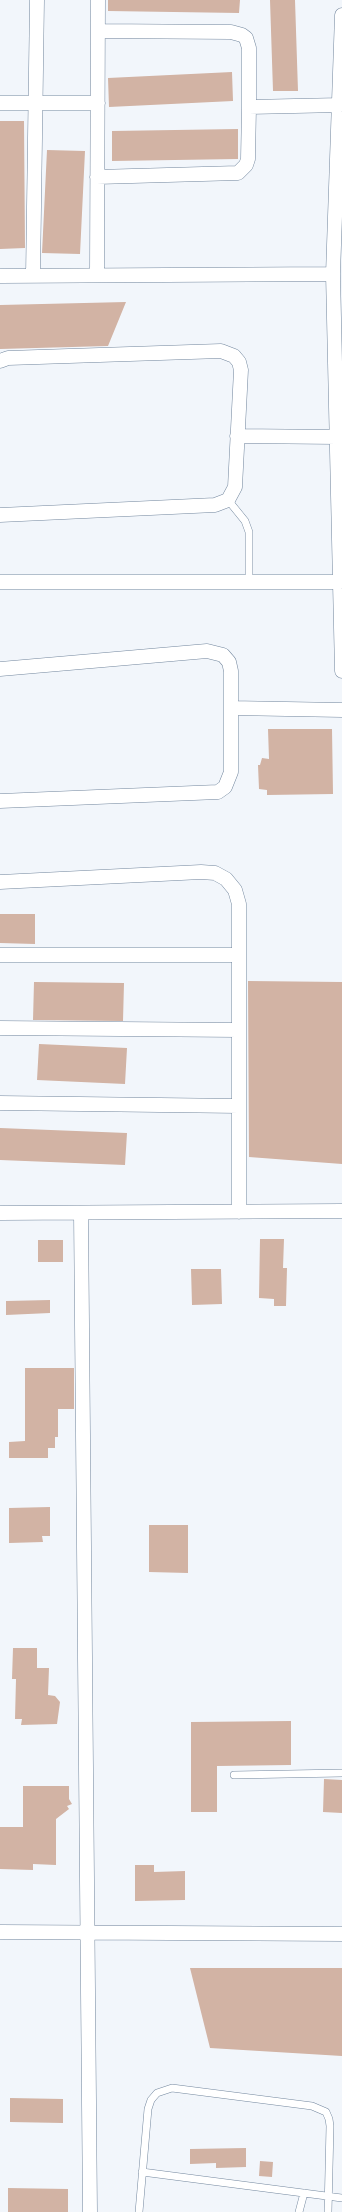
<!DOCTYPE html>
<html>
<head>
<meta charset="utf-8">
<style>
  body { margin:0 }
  canvas { display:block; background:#f2f6fb }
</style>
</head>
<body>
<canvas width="342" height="2212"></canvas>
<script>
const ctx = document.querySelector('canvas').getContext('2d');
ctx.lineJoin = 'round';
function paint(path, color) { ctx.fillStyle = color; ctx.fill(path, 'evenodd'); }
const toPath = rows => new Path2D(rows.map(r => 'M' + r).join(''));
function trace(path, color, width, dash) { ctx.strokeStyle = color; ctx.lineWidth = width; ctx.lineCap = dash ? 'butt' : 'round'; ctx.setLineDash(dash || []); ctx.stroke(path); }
const building = toPath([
  [108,0,240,0,239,13,108,11],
  [270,0,295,0,298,91,273,91],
  [232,72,233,101,109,107,108,78],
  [0,121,24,121,25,248,0,249],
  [238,129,238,159,112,161,112,131],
  [47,150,85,151,80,254,42,253],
  [126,302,108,346,0,349,0,305],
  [268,729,332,729,333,794,267,795,267,790,259,789,258,765,260,765,262,758,269,759],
  [0,914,35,914,35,944,0,943],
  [248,981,342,982,342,1164,249,1157],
  [34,982,124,983,123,1021,33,1020],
  [39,1044,127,1048,125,1084,37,1080],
  [0,1128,127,1133,125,1165,0,1160],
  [260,1239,284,1239,283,1268,287,1268,286,1306,274,1306,274,1299,259,1298],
  [38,1240,63,1240,63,1262,38,1262],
  [191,1269,221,1269,222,1304,192,1305],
  [50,1300,50,1313,6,1315,6,1301],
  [25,1368,74,1368,74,1409,58,1409,58,1437,55,1437,55,1448,48,1448,48,1458,9,1458,9,1442,25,1441],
  [50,1507,50,1536,42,1536,43,1542,9,1543,9,1508],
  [149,1525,188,1525,188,1573,149,1572],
  [13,1648,37,1648,37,1668,49,1668,48,1695,55,1696,60,1702,57,1724,21,1725,22,1719,15,1719,16,1679,12,1679],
  [291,1721,291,1765,217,1766,217,1812,191,1812,191,1722],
  [324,1779,342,1780,342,1813,323,1812],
  [23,1786,69,1786,69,1799,72,1804,67,1806,69,1809,56,1819,56,1865,33,1864,33,1870,0,1869,0,1827,23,1827],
  [135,1865,154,1865,154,1872,185,1871,185,1900,135,1901],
  [190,1968,342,1968,342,2056,210,2048],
  [10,2098,63,2099,63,2123,10,2122],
  [246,2148,246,2167,216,2168,216,2163,190,2164,190,2149],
  [260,2161,273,2162,272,2177,259,2176],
  [8,2188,68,2189,68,2212,8,2212]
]);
const lane = toPath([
  [228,500,245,521,249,532,249,582],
  [234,1775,342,1773],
  [142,2172,342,2198],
  [139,2212,148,2109,151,2100,157,2093,172,2088,312,2106,326,2112,329,2119,330,2126,328,2212],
  [299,2212,304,2193]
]);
const street = toPath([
  [342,15,333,274,342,671],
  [0,103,98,103],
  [249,107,340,105],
  [97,177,238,173,246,165,248,159,249,107,249,48,246,38,242,35,231,32,98,31],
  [97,275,98,0],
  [0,276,333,274],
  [33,276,37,0],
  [0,361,8,358,221,351,234,356,239,362,241,370,235,487,228,500,215,505,0,515],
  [237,436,337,437],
  [0,582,340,582],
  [0,669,207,651,223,655,229,662,231,671,231,772,225,787,218,792,0,801],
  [231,708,342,710],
  [0,882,201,872,215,873,226,879,235,890,239,904,239,1212],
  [0,955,239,955],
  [0,1028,238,1030],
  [0,1103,239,1106],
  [0,1213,342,1211],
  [81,1213,90,2212],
  [0,1932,342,1934]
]);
paint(building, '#d2b3a4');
trace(lane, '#73879e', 8);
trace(street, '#73879e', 15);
trace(lane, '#fff', 7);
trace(street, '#fff', 14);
</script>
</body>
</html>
